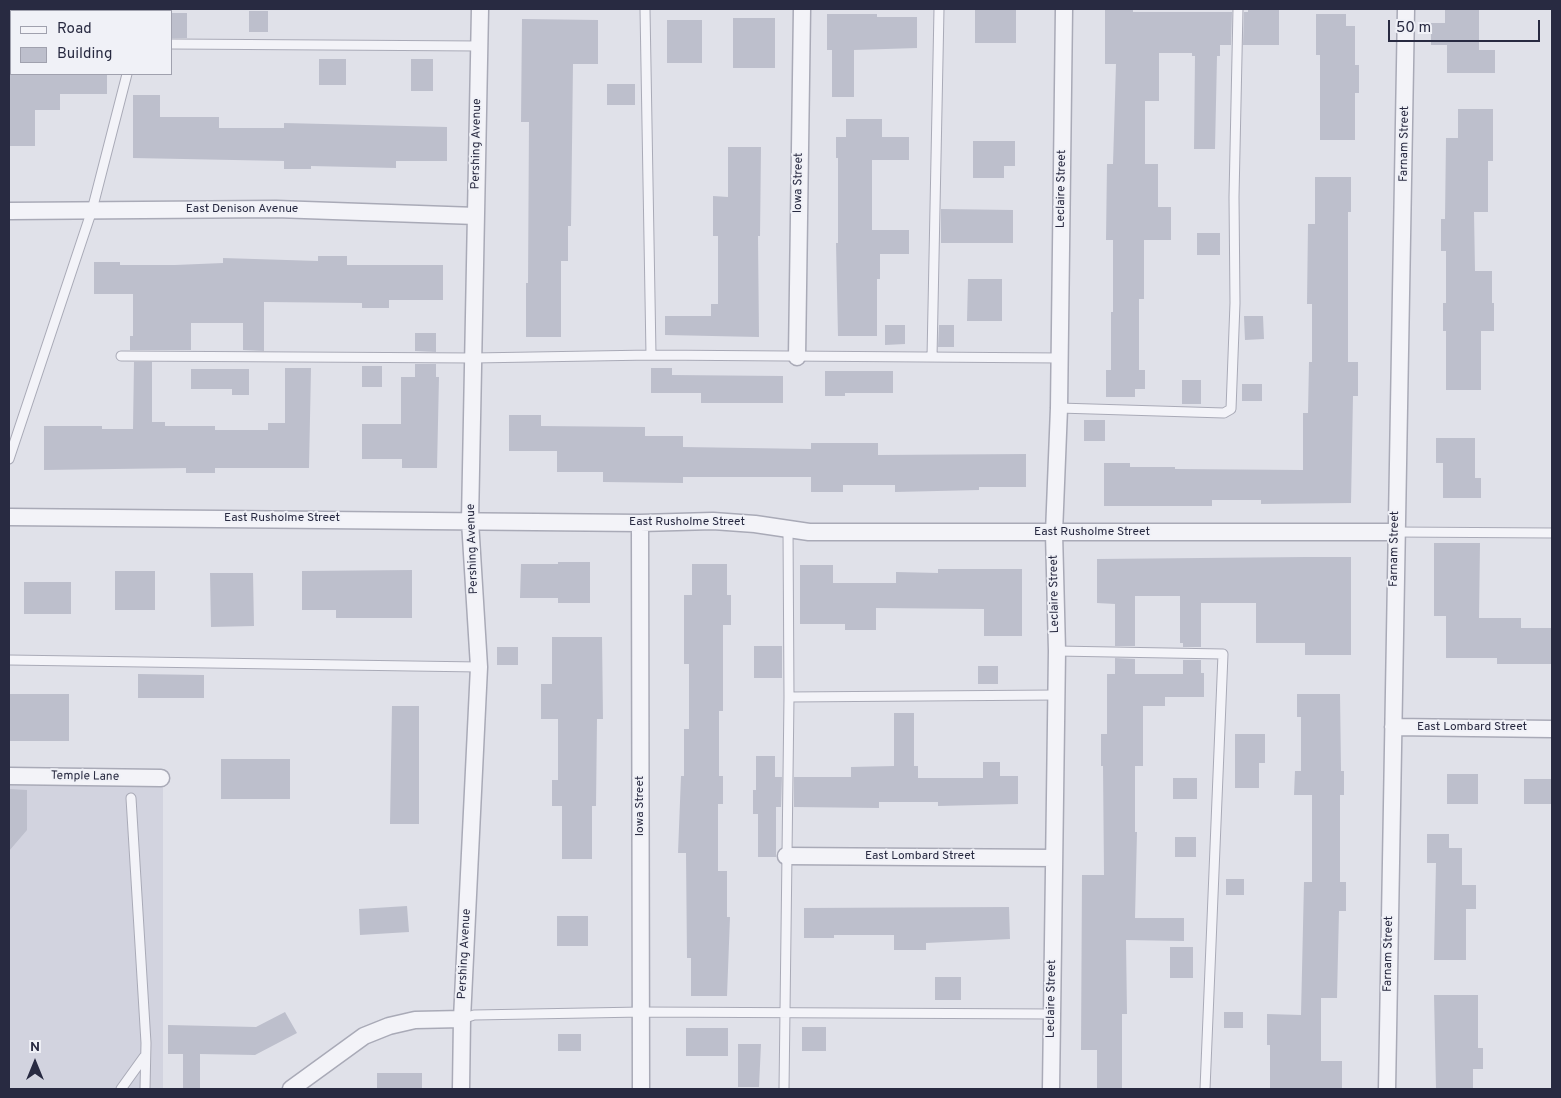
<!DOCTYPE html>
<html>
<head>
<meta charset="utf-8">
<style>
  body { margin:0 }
  #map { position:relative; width:1561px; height:1098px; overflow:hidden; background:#e0e1e9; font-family:Overpass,sans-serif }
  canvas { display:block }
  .frame { position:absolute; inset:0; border:10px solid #282a41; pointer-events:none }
  .legend { position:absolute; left:10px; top:10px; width:162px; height:65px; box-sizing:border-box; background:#f0f1f7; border:1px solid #a0a1ae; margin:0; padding:6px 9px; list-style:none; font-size:15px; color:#282a41 }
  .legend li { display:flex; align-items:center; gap:10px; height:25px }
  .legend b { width:25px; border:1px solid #a0a1ae }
  .north { position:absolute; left:10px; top:1038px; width:50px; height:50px; -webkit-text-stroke:4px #f0f1f7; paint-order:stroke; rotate:0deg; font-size:14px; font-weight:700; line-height:20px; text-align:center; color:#282a41 }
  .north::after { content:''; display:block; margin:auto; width:18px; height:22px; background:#282a41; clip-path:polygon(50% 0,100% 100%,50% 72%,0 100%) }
  .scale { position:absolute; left:1388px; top:20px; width:152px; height:22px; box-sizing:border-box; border:2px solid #282a41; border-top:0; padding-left:6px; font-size:15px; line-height:18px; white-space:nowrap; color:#282a41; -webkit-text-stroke:4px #f0f1f7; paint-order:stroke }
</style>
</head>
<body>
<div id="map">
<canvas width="1561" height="1098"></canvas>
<div class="frame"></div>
<ul class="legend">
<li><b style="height:6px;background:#f3f3f8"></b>Road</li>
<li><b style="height:14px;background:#bdbfcc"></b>Building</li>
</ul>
<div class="north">N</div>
<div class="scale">50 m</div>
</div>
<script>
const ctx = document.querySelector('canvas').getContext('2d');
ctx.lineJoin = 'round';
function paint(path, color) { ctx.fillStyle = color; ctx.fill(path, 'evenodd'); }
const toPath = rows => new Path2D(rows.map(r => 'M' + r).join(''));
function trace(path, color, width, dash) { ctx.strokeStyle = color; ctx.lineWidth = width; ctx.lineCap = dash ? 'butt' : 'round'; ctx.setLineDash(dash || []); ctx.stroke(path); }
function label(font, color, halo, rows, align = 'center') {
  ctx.font = font + ' Overpass,sans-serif'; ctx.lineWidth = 4; ctx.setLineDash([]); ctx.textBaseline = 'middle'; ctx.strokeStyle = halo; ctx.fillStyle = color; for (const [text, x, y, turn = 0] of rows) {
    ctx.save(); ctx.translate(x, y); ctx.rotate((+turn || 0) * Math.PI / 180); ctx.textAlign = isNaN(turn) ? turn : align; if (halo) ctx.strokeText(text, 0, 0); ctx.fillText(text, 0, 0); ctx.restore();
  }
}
const built = toPath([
  [9,785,163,786,163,1089,9,1089]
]);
const building = toPath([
  [975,9,1016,9,1016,43,975,43],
  [1445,9,1479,9,1479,50,1495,50,1495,73,1447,73,1447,45,1431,45,1431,23,1445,23],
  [1105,10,1133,10,1133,12,1232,12,1231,45,1220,45,1220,56,1217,56,1215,149,1194,149,1195,56,1192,56,1192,53,1159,53,1159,101,1145,101,1145,164,1158,164,1158,207,1171,207,1171,240,1144,240,1144,299,1139,299,1139,370,1145,370,1145,389,1135,389,1135,397,1106,397,1106,370,1111,370,1111,312,1113,312,1113,240,1106,240,1107,164,1113,164,1116,64,1105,64],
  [1248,10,1279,10,1279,45,1243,45,1244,12,1248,12],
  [249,11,268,11,268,32,249,32],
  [171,13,187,13,187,38,171,38],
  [827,14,877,14,877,17,917,17,917,48,854,50,854,97,832,97,832,50,827,50],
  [1316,14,1346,14,1346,26,1355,26,1355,65,1359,65,1359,93,1355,93,1355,140,1320,140,1320,55,1316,55],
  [733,18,775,18,775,68,733,68],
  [522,19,598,20,598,64,573,64,571,226,568,226,568,261,561,261,561,337,526,337,526,283,528,283,529,122,521,122],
  [667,20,702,20,702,63,667,63],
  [319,59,346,59,346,85,319,85],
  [411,59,433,59,433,91,411,91],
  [9,74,107,74,107,94,60,94,60,110,35,110,35,146,9,146],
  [607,84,635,84,635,105,607,105],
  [133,95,160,95,160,117,219,117,219,128,284,128,284,123,447,127,447,161,396,161,396,168,311,166,311,169,284,169,284,161,133,158],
  [1458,109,1493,109,1493,161,1488,161,1488,212,1474,212,1475,271,1492,271,1492,303,1494,303,1494,331,1481,331,1481,390,1446,390,1446,331,1443,331,1443,303,1446,303,1446,251,1441,251,1441,219,1445,219,1446,138,1458,138],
  [846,119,882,119,882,137,909,137,909,160,872,160,872,230,909,230,909,254,880,254,880,279,877,279,877,336,838,336,836,243,838,243,838,158,836,158,836,137,846,137],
  [973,141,1015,141,1015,166,1004,166,1004,178,973,178],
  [728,147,761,147,760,236,758,236,759,337,665,335,665,316,711,316,711,304,718,304,718,236,713,236,713,196,728,197],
  [1315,177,1351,177,1351,212,1348,212,1348,362,1358,362,1358,396,1353,396,1351,503,1261,504,1261,500,1212,500,1212,506,1104,506,1104,463,1130,463,1130,467,1175,467,1175,469,1303,470,1303,413,1308,413,1309,362,1312,362,1312,304,1307,304,1308,224,1315,224],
  [941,209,1013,210,1013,243,941,243],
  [1197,233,1220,233,1220,255,1197,255],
  [318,256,347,256,347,265,443,265,443,300,389,300,389,308,362,308,362,303,264,302,264,351,243,350,243,323,191,323,191,350,130,350,130,336,133,336,133,294,94,294,94,262,120,262,120,265,175,265,223,263,223,258,318,261],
  [968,279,1002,279,1002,321,967,321],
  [1244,316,1263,316,1264,339,1245,340],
  [885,325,905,325,905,344,885,345],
  [939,325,954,325,954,347,938,347],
  [415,333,436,333,436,352,415,351],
  [134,362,152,362,152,422,165,422,165,426,215,426,215,430,268,430,268,423,285,423,285,368,311,368,309,468,215,468,215,473,186,473,186,468,44,470,44,426,102,426,102,429,133,429],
  [415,364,436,364,436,377,439,377,437,468,402,468,402,459,362,459,362,424,401,424,401,377,415,377],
  [362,366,382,366,382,387,362,387],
  [651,368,672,368,672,375,783,376,783,403,701,403,701,393,651,393],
  [191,369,249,369,249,395,232,395,232,389,191,389],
  [825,371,893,371,893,393,845,393,845,396,825,396],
  [1182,380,1201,380,1201,404,1182,404],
  [1242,384,1262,384,1262,401,1242,401],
  [509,415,541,415,541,426,645,427,645,436,683,436,683,447,811,449,811,443,878,443,878,455,1026,454,1026,487,979,487,979,490,895,492,895,485,843,485,843,492,811,492,811,477,683,477,683,483,603,482,603,472,557,472,557,451,509,451],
  [1084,420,1105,420,1105,441,1084,441],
  [1436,438,1475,438,1475,478,1481,478,1481,498,1443,498,1443,463,1436,463],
  [1434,543,1480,543,1479,618,1521,618,1521,628,1552,628,1552,664,1497,664,1497,658,1446,658,1446,616,1434,616],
  [1305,557,1351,557,1351,655,1305,655,1305,643,1256,643,1256,603,1201,603,1201,647,1183,647,1183,643,1180,643,1180,596,1135,596,1135,646,1115,646,1115,604,1097,603,1097,559],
  [558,562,590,562,590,603,558,603,558,598,520,598,521,564,558,564],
  [692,564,727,564,727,595,731,595,731,625,723,625,723,711,719,711,719,776,723,776,723,804,718,804,718,871,727,871,727,917,730,917,727,996,691,996,691,958,687,958,686,853,678,853,681,776,684,776,684,729,689,729,689,664,684,664,684,595,692,595],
  [800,565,833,565,833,583,896,583,896,572,938,573,938,569,1022,569,1022,636,984,636,984,609,876,608,876,630,845,630,845,624,800,624],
  [412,570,412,618,336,618,336,610,302,610,302,571],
  [115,571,155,571,155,610,115,610],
  [210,573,253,573,254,626,211,627],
  [24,582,71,582,71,614,24,614],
  [552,637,602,637,603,719,597,719,596,806,592,806,592,859,562,859,562,806,552,806,552,780,558,780,558,719,541,719,541,684,552,684],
  [754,646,782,646,782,678,754,678],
  [497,647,518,647,518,665,497,665],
  [1115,658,1135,659,1135,674,1183,674,1183,660,1201,660,1201,673,1204,673,1204,697,1165,697,1165,706,1143,706,1143,766,1135,766,1135,832,1137,832,1135,918,1184,918,1184,941,1126,940,1127,1014,1122,1014,1122,1089,1097,1089,1097,1050,1081,1050,1082,875,1104,875,1103,766,1101,766,1101,734,1107,734,1107,674,1115,674],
  [978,666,998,666,998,684,978,684],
  [138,674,204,675,204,698,138,698],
  [9,694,69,694,69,741,9,741],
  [1297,694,1340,694,1341,771,1344,771,1344,795,1340,795,1340,882,1346,882,1346,911,1339,911,1337,998,1321,998,1321,1061,1342,1061,1342,1088,1270,1088,1270,1045,1267,1045,1267,1014,1301,1015,1304,882,1312,882,1312,795,1294,795,1295,771,1301,771,1301,717,1297,717],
  [392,706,419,706,419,824,390,824],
  [894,713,914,713,914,766,918,766,918,778,983,778,983,762,1000,762,1000,776,1018,776,1018,804,938,806,938,802,879,802,879,808,794,807,794,777,851,777,851,767,894,766],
  [1235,734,1265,734,1265,763,1259,763,1259,788,1235,788],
  [756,756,775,756,775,777,782,777,781,807,776,807,776,857,758,857,758,814,753,814,753,790,756,790],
  [221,759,290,759,290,799,221,799],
  [1447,774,1478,774,1478,804,1447,804],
  [1173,778,1197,778,1197,799,1173,799],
  [1524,779,1552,779,1552,804,1524,804],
  [9,789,27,790,27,830,9,851],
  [1427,834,1449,834,1449,848,1462,848,1462,885,1476,885,1476,909,1466,909,1466,960,1434,960,1436,863,1427,863],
  [1175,837,1196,837,1196,857,1175,857],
  [1226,879,1244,879,1244,895,1226,895],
  [407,906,409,932,360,935,359,909],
  [1009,907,1010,939,926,943,926,950,894,950,894,935,834,935,834,938,804,938,804,908],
  [557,916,588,916,588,946,557,946],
  [1170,947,1193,947,1193,978,1170,978],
  [935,977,961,977,961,1000,935,1000],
  [1434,995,1478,995,1478,1048,1483,1048,1483,1069,1473,1069,1473,1089,1436,1089],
  [285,1012,297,1033,255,1055,200,1054,200,1089,183,1089,183,1054,168,1054,168,1025,256,1027],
  [1224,1012,1243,1012,1243,1028,1224,1028],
  [802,1027,826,1027,826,1051,802,1051],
  [686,1028,728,1028,728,1056,686,1056],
  [558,1034,581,1034,581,1051,558,1051],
  [738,1044,761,1044,759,1087,738,1087],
  [377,1073,422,1073,422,1089,377,1089]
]);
const service = toPath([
  [645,9,651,355],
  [142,11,142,9],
  [171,44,479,46],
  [121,356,474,358,651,355,1060,358],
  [932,357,939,9],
  [1059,408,1224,413,1231,409,1235,303,1234,197,1238,9],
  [9,459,92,210,127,74],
  [1395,532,1552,533],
  [1057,651,1223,654,1205,1089],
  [9,660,479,667],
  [789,697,1056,695],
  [131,798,146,1043,145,1089],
  [462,1019,474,1015,642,1012,1052,1014],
  [121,1089,144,1057],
  [784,1089,789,697,788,529]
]);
const minor = toPath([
  [9,211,276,209,476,216],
  [797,357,802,9],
  [9,517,640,523,713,521,755,524,809,532,1395,532],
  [640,523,641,1089],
  [1393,727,1552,729],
  [9,776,161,778],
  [786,856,1054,858],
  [291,1089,364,1036,389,1026,415,1020,462,1019],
  [461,1089,462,1019,479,667,470,521,480,9],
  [1051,1089,1057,651,1054,533,1059,408,1064,9],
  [1387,1089,1406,9]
]);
const streetNames = [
  ["Pershing Avenue",477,144,-89],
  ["Farnam Street",1405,144,-89],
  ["Iowa Street",799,183,-89],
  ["Leclaire Street",1062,189,-89],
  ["East Denison Avenue",242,210],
  ["East Rusholme Street",282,519],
  ["East Rusholme Street",687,523],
  ["East Rusholme Street",1092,533],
  ["Pershing Avenue",473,549,-92],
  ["Farnam Street",1395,549,-89],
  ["Leclaire Street",1055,594,-91],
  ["East Lombard Street",1472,728],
  ["Temple Lane",85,777,1],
  ["Iowa Street",641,806,-90],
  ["East Lombard Street",920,857],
  ["Pershing Avenue",465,954,-87],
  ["Farnam Street",1389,954,-89],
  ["Leclaire Street",1052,999,-89]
];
paint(built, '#d2d3df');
paint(building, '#bdbfcc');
trace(service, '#a9aab7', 11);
trace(minor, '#a9aab7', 19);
trace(service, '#f3f3f8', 9);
trace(minor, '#f3f3f8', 16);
label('12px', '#282a41', '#f0f1f7', streetNames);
</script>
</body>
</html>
